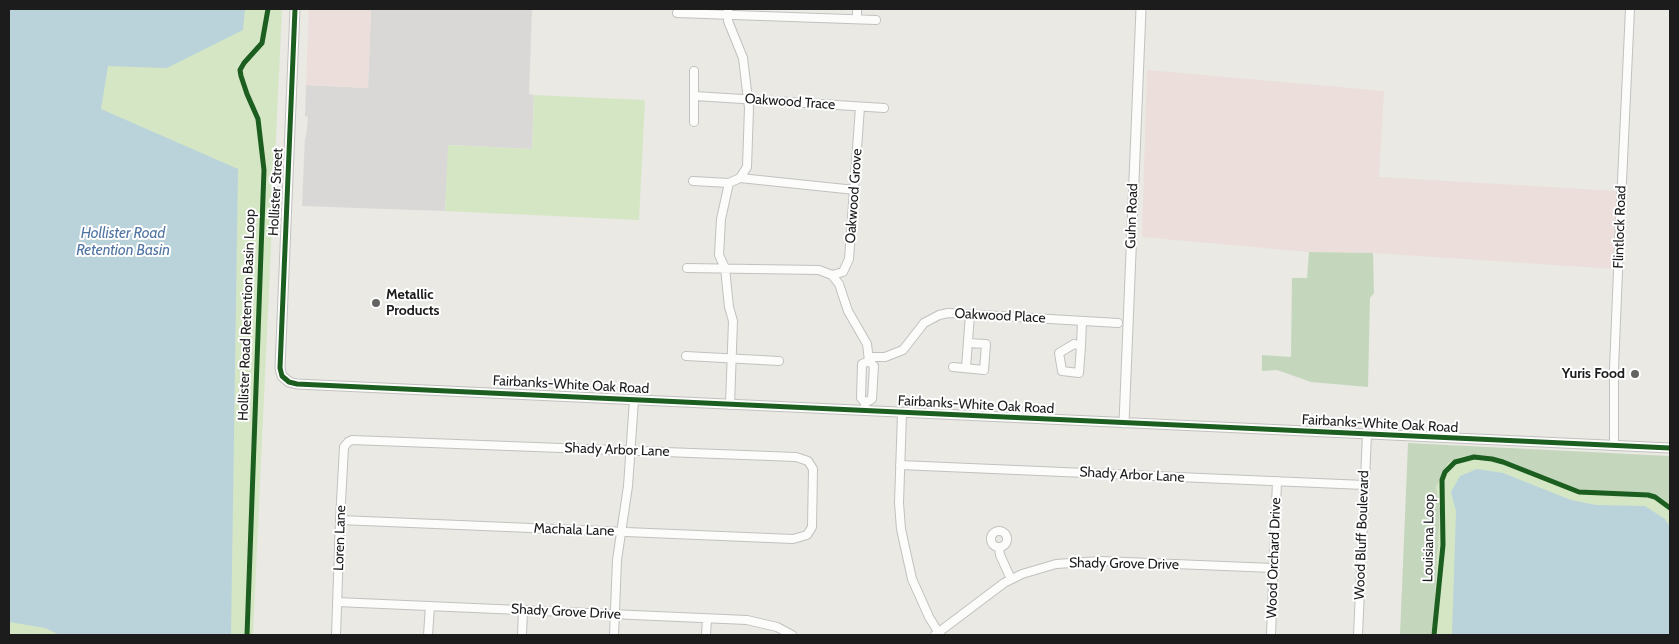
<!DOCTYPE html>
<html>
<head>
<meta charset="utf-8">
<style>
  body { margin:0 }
  #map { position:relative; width:1679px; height:644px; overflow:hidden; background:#eae9e4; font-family:Cabin,sans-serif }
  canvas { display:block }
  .frame { position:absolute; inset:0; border:10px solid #1c1c1c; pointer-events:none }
</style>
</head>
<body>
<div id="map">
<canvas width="1679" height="644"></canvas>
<div class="frame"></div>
</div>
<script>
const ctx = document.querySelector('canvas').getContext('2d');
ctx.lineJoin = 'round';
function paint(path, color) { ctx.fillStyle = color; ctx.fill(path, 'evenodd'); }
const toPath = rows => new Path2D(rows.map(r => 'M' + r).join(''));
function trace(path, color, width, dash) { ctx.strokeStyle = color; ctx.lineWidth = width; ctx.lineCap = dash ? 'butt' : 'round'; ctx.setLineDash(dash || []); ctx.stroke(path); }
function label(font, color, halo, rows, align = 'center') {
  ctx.font = font + ' Cabin,sans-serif'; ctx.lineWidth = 4; ctx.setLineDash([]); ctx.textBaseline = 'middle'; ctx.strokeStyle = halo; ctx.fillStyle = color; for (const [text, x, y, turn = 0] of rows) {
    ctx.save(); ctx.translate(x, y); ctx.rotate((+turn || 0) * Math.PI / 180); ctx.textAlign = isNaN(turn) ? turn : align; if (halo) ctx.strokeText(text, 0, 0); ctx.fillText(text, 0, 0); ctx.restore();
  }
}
const residential = toPath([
  [371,9,532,9,529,94,534,95,532,149,449,145,445,211,302,206,305,137,306,137,308,117,305,116,306,85,368,88]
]);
const commercial = toPath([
  [309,9,371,9,368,88,306,85],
  [1147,70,1384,91,1379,177,1618,191,1615,269,1373,253,1309,252,1142,237]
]);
const grass = toPath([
  [9,9,282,9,253,635,9,635],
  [534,95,645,100,639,220,445,211,448,145,532,149],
  [1473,455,1504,460,1585,492,1646,493,1659,497,1669,504,1670,502,1670,635,1431,635,1434,621,1440,509,1436,487,1447,463,1460,457]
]);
const forest = toPath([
  [1309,252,1373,253,1374,293,1370,298,1368,387,1311,382,1277,370,1262,371,1262,355,1291,357,1292,278,1307,278],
  [1408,443,1670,456,1670,502,1669,504,1659,497,1646,493,1585,492,1504,460,1488,456,1473,455,1460,457,1448,463,1436,487,1440,509,1434,621,1431,635,1400,635]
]);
const water = toPath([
  [9,9,245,9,243,30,167,68,108,66,101,109,238,169,231,635,60,635,45,628,9,622],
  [1477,469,1503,473,1571,500,1596,505,1645,506,1665,519,1670,527,1670,635,1452,635,1456,511,1451,492,1460,476]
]);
const minor = toPath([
  [728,9,728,21,743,58,749,108,747,167,740,178],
  [677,13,876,20],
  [857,19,857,9],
  [694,71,694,122],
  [695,96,884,108],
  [693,181,729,183,740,178,855,190],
  [729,183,721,219,719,255,725,268,729,307,733,321,730,405],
  [687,268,819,270,832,275,839,284,848,311,867,344,869,361,874,366,872,399,865,403],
  [832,275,843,272,849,259,860,107],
  [1074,344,1081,346,1079,373,1062,371,1059,353,1074,344],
  [1081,346,1082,321],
  [686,356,779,361],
  [869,357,885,357,903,350,924,323,939,315,948,313,1118,323],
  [953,367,984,370,986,344,968,343],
  [966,368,970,314],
  [865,408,865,403,861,398,862,364,869,361],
  [902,413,899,503,901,529,912,579,929,617,940,635],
  [1614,446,1614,369,1619,246,1630,9],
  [900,465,1364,485],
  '991 539a8 8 0 1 1 16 0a8 8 0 1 1-16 0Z',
  [999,548,1000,555,1011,579],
  [337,602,747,620,777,627,792,635],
  [336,635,340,520,344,447,348,442,352,440,796,457,808,461,813,469,812,527,807,535,793,539,340,520],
  [428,635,430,606],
  [522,635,523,610],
  [614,635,617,560,628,486,634,400],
  [706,635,707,619],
  [935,635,1004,583,1022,574,1056,564,1101,561,1273,568],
  [1271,635,1277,481],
  [1358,635,1367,434]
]);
const tertiary = toPath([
  [295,9,280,368,282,376,289,382,297,384,1670,448],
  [1124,423,1141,9]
]);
const cycleway = toPath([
  [295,9,280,368,282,376,289,382,297,384,1670,448],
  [247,635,264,170,258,119,247,94,241,76,240,70,244,63,262,43,268,9],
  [1434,635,1443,545,1442,480,1445,472,1455,462,1474,457,1492,459,1503,462,1579,492,1648,495,1655,497,1670,508]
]);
const markers = [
  [376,303,5,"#646462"],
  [1635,374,5,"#646462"]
];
const streetNames = [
  ["Oakwood Trace",790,102,4],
  ["Hollister Street",276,192,-87],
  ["Oakwood Grove",854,196,-86],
  ["Guhn Road",1132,216,-88],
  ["Flintlock Road",1620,227,-88],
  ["Hollister Road Retention Basin Loop",247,315,-88],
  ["Oakwood Place",1000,316,3],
  ["Fairbanks-White Oak Road",571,385,3],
  ["Fairbanks-White Oak Road",976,405,3],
  ["Fairbanks-White Oak Road",1380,424,3],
  ["Shady Arbor Lane",617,450,2],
  ["Shady Arbor Lane",1132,475,3],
  ["Machala Lane",574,530,2],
  ["Wood Bluff Boulevard",1362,535,-88],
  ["Loren Lane",340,538,-88],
  ["Louisiana Loop",1429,538,-89],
  ["Wood Orchard Drive",1274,558,-88],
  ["Shady Grove Drive",1124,564,1],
  ["Shady Grove Drive",566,612,3]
];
const poiNames = [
  ["Metallic",386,295],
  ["Products",386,311],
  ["Yuris Food",1625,374,"right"]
];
const waterNames = [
  ["Hollister Road",123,234],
  ["Retention Basin",123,251]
];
paint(residential, '#d9d8d6');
paint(commercial, '#ebdedb');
paint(grass, '#d5e6c5');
paint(forest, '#c4d7bc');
paint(water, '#bad3db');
trace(minor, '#c1c1bf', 10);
trace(tertiary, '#c1c1bf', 11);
trace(minor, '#fcfcfb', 8);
trace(tertiary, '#fcfcfb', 9);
trace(cycleway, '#1b5e20', 5);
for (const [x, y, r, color] of markers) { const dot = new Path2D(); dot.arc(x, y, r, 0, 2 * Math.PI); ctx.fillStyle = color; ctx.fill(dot); trace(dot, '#fff', 2); }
label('14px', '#1c1c1c', '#fff', streetNames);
label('bold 14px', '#1c1c1c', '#fff', poiNames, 'left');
label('italic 15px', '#5175a3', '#fff', waterNames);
</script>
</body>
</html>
